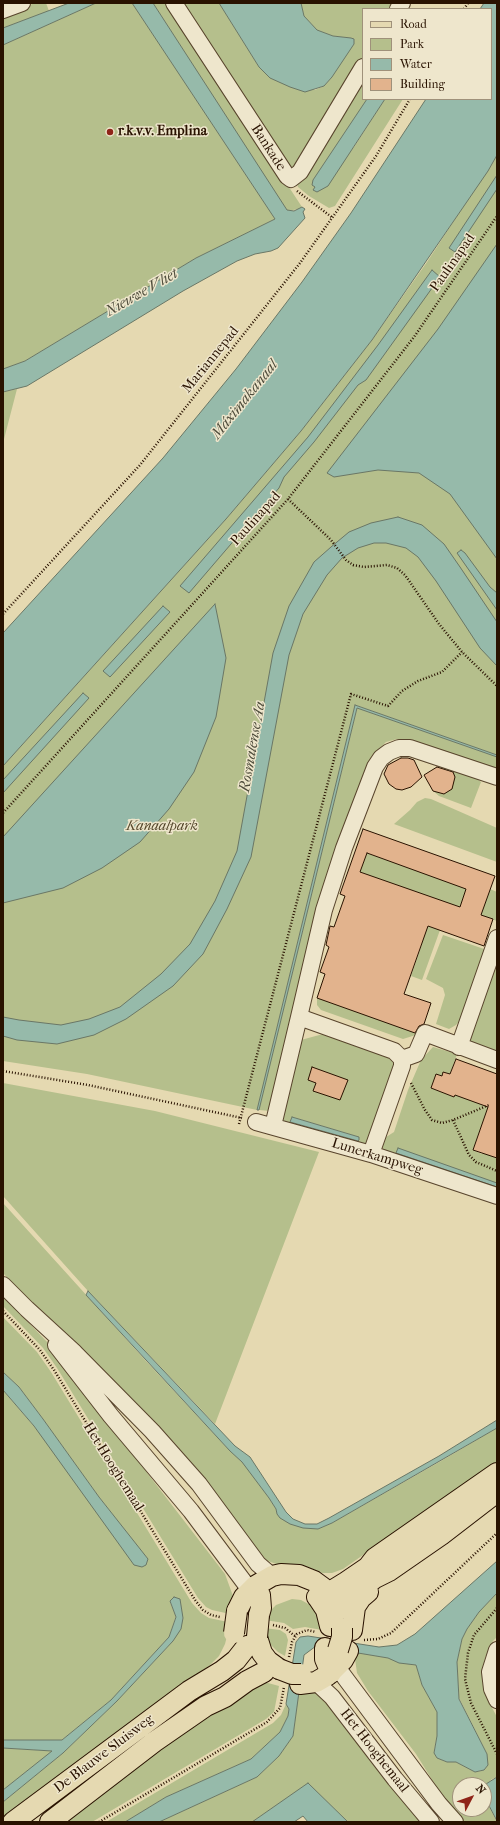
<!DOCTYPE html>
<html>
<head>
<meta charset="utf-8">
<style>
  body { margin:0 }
  #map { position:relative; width:500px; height:1825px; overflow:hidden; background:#e5d9b1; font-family:"IM FELL French Canon",serif }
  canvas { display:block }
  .frame { position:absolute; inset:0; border:4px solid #291200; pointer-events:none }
  .legend { position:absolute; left:362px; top:8px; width:130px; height:92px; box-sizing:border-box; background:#eee6cc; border:1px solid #9f917a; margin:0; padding:5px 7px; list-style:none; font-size:12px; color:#291200 }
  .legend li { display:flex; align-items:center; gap:8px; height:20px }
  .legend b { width:20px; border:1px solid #9f917a }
  .north { position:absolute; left:452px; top:1777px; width:40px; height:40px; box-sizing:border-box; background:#eee6cc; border:1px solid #9f917a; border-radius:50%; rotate:49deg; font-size:11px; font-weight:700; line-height:16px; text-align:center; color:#291200 }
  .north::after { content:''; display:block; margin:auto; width:14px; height:18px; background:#8f2418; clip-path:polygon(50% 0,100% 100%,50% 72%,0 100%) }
</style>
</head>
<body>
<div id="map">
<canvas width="500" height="1825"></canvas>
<div class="frame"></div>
<ul class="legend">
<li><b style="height:5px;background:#e5d9b1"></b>Road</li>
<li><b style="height:11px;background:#b5bf8c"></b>Park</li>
<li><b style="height:11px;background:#96baaa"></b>Water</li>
<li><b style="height:11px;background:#e2b38d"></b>Building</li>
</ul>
<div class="north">N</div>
</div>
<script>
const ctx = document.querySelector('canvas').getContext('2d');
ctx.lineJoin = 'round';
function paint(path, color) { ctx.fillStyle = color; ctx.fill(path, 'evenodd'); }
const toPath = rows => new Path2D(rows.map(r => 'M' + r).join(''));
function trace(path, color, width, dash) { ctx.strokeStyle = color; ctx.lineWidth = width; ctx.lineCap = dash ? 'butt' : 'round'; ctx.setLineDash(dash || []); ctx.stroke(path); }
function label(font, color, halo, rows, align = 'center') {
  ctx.font = font + ' "IM FELL French Canon",serif'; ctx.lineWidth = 3; ctx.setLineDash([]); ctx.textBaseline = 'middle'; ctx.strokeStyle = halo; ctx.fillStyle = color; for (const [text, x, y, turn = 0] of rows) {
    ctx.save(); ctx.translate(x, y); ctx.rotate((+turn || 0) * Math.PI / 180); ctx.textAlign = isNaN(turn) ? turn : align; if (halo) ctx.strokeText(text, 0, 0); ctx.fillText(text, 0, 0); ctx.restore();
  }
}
const green = toPath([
  [34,3,46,3,49,11,3,28,3,19],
  [96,3,132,3,275,219,196,258,25,361,3,369,3,45],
  [153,3,168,3,302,207,299,209,287,211],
  [180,3,219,3,259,67,315,90,324,86,332,77,354,44,354,39,333,36,317,30,304,16,301,3,396,3,392,9,363,9,363,57,294,171,290,172],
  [363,73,363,99,367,99,313,180,317,192,354,147,385,99,403,99,335,206,329,208,309,196,298,187,296,181],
  [497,155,497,755,355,705,257,1110,87,1074,3,1061,3,766,226,519,301,431,372,340,427,262],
  [17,389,3,443,3,392],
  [357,708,497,757,497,769,416,741,397,739,386,742,373,755,369,763,270,1111,259,1110],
  [441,767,466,770,481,782,471,808,439,796,432,790,429,781,431,774],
  [425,798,431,799,497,828,497,862,394,824,410,810,417,802],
  [367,853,487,896,490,889,497,892,497,921,360,872],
  [351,899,440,930,422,980,411,976,422,944,345,917],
  [443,935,487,950,464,1016,456,1025,449,1029,436,1024,445,995,443,988,426,979],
  [497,957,497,1056,471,1046,469,1038],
  [317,998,419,1034,403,1039,321,1010,317,1005],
  [323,1034,397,1061,370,1141,362,1145,284,1123,283,1121,301,1040],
  [292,1117,359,1137,359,1140,358,1141,290,1122],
  [433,1047,457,1054,450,1074,443,1072,442,1076,436,1074,431,1088,454,1097,455,1095,485,1092,497,1111,487,1111,473,1150,482,1154,483,1151,497,1153,497,1193,386,1155,382,1146,383,1139,394,1132,408,1090,421,1060],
  [3,1083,155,1111,319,1152,215,1424,88,1291,3,1196],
  [3,1203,146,1361,230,1451,242,1461,269,1498,276,1509,277,1514,318,1529,332,1523,441,1461,497,1428,497,1462,343,1569,332,1573,323,1573,282,1566,265,1560,3,1273],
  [3,1296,50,1345,126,1440,148,1474,225,1574,233,1596,230,1614,212,1610,206,1607,198,1598,57,1368,43,1348,3,1306],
  [3,1317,37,1352,51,1372,192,1603,201,1613,209,1618,228,1622,228,1632,225,1644,219,1656,210,1665,3,1821,3,1802,63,1753,117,1701,173,1641,183,1618,170,1602,176,1616,169,1637,111,1700,62,1740,3,1740,3,1390,148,1560,99,1497,43,1419,19,1387,3,1372],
  [497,1593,497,1637,493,1641,485,1658,482,1679,488,1700,497,1717,497,1777,492,1779,484,1787,484,1785,460,1785,460,1809,484,1809,484,1796,497,1822,461,1822,444,1799,416,1754,368,1691,357,1673,354,1652,388,1658,416,1665,422,1685,437,1712,437,1736,434,1752,437,1758,447,1762,456,1762,475,1772,481,1771,484,1770,487,1754,459,1698,457,1662,462,1639,467,1629,479,1612],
  [292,1599,301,1600,312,1606,315,1609,322,1630,305,1627,293,1629,284,1623,265,1620,270,1611,276,1605],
  [264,1628,280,1630,286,1634,288,1640,285,1656,278,1652,269,1643],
  [259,1683,268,1683,279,1686,274,1712,266,1719,92,1822,60,1822,178,1734],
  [299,1689,315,1693,326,1700,424,1822,348,1822,308,1784,252,1822,159,1822,257,1777,279,1756,293,1736],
  [286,1704,289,1709,288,1716,280,1732,251,1759,166,1797,125,1822,106,1822,273,1723,281,1715],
  [3,1748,53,1751,3,1790]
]);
const water = toPath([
  [69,3,96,3,3,45,3,28,69,3],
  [132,3,153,3,287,210,294,211,302,207,305,209,303,212,305,218,278,248,271,251,255,254,237,261,183,291,27,386,3,392,3,369,25,361,196,258,275,219,132,3],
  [219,3,301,3,304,16,317,30,333,36,351,38,354,39,354,44,332,77,324,86,305,92,290,87,270,78,259,67,219,3],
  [484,3,497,3,497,155,488,171,372,340,301,431,226,519,3,766,3,633,163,458,236,369,302,282,351,213,426,99,491,99,491,9,480,9,484,3],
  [367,99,385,99,328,186,317,192,313,190,315,187,312,185,313,180,367,99],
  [497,175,497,189,455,252,449,248,497,175],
  [497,244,497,559,450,494,419,473,378,470,334,477,327,473,438,329,497,244],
  [432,270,440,277,366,380,358,385,314,442,284,477,279,488,189,593,180,586,308,437,378,345,432,270],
  [398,517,422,525,444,544,460,567,497,622,497,666,480,648,436,581,418,557,406,548,386,543,374,543,358,548,342,558,327,575,303,614,289,655,251,857,227,909,203,954,173,986,126,1019,94,1035,57,1044,17,1040,3,1036,3,1017,19,1020,61,1025,89,1019,120,1007,161,974,190,944,215,901,237,851,273,653,289,606,314,562,331,547,349,532,371,523,398,517],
  [461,550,465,553,490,587,497,593,497,610,457,553,461,550],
  [215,604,226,658,216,717,194,772,169,809,140,842,102,868,63,888,3,903,3,837,215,604],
  [163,606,170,612,110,677,103,671,163,606],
  [83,693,89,698,3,793,3,780,83,693],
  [355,705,497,755,497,757,357,708,259,1110,257,1110,355,705],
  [292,1117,359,1137,359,1140,358,1141,290,1122,292,1117],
  [398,1148,497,1183,497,1187,396,1153,398,1148],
  [88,1291,235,1446,250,1457,286,1512,293,1519,305,1524,317,1524,329,1518,439,1456,497,1420,497,1428,332,1523,318,1529,303,1528,290,1524,280,1518,277,1514,276,1509,269,1498,242,1462,230,1451,86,1295,88,1291],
  [3,1372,19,1387,43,1419,99,1497,148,1559,146,1565,142,1567,134,1565,34,1426,3,1390,3,1372],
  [497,1561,497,1593,479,1612,467,1629,462,1639,457,1662,459,1699,487,1754,488,1765,484,1770,475,1772,456,1762,447,1762,437,1758,434,1753,437,1736,437,1712,422,1685,416,1665,399,1663,388,1658,316,1646,304,1655,293,1736,279,1756,257,1777,159,1822,125,1822,166,1797,251,1759,280,1732,288,1716,289,1709,286,1704,296,1642,300,1637,308,1636,379,1647,397,1645,415,1634,497,1561],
  [174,1597,180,1599,183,1618,181,1629,173,1641,117,1701,63,1753,3,1802,3,1790,52,1751,3,1748,3,1740,62,1740,111,1700,169,1637,176,1617,170,1601,174,1597],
  [497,1777,497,1821,484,1796,486,1784,497,1777],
  [308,1783,348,1822,308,1822,303,1816,294,1822,252,1822,308,1783]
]);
const building = toPath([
  [401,758,408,758,414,760,422,777,411,787,402,790,396,789,389,784,384,774,388,765,401,758],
  [437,767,453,772,455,777,452,789,444,794,433,791,424,775,437,767],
  [363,829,495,876,481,915,493,919,484,946,428,926,404,994,431,1003,424,1024,419,1026,415,1033,317,998,325,974,320,972,329,947,326,945,330,926,334,927,345,896,340,894,363,829],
  [367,853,466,889,460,907,360,872,367,853],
  [456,1059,497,1074,497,1158,473,1150,488,1107,455,1095,454,1097,431,1088,436,1074,442,1076,443,1072,450,1074,456,1059],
  [312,1067,348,1080,340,1100,313,1091,316,1083,308,1080,312,1067]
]);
const path = toPath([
  [464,9,468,3],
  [297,191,333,218],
  [288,499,331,540,346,560,353,565,364,567,387,565,397,568,405,575,439,624,462,652,497,686],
  [3,614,140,465,300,263,376,156,410,99],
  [3,813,288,499,414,337,497,216],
  [3,1071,88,1085,242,1118],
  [411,1083,425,1110,432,1120,442,1123,453,1120,489,1105],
  [453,1120,469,1155,476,1162,497,1171],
  [239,1124,351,694,388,706,402,691,418,681,442,672,462,652],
  [3,1311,40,1350,54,1370,195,1600,203,1610,211,1615,220,1617],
  [497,1608,474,1635,468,1653,465,1679,471,1703,497,1754],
  [273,1625,285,1628,295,1636],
  [364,1640,378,1639,391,1633,497,1533],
  [289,1657,292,1642,297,1634,307,1630,316,1632],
  [99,1822,267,1722,280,1708,284,1687]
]);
const minor = toPath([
  [174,3,287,176,291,179,300,172,363,67],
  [398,9,402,3],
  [3,10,22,3],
  [459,1047,497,938],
  [402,1059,416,1054,425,1033,497,1060],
  [256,1122,371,1154,497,1196],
  [273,1126,299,1017],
  [371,1154,402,1066,402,1059,394,1051,299,1017,324,910,344,848,375,767,381,758,389,752,399,748,410,748,497,777],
  [3,1285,27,1309,75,1353,152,1431,199,1484,258,1564,272,1576],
  [56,1345,111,1416,191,1511,250,1590],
  [497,1650,490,1672,492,1689,497,1700],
  [337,1667,439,1804,455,1822],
  [316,1682,332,1697,395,1779,431,1822]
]);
const major = toPath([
  [255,1586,260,1595,261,1608,259,1615],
  [317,1597,333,1590,346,1582,368,1567,375,1558,497,1473],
  [318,1598,326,1610,330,1626],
  [338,1610,348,1598,375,1578,389,1571,441,1535,497,1492],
  [237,1611,244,1597,255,1586,272,1576,281,1574,299,1575,314,1581,329,1592,334,1601],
  [352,1630,355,1607,361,1598,368,1592],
  [257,1637,262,1653,268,1661,279,1669],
  [325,1648,325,1659,331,1673],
  [300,1684,316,1682,328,1675,343,1660,348,1651],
  [13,1822,189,1691,222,1671,236,1660,247,1646],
  [50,1822,154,1742,206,1706,225,1697,247,1681,264,1672]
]);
const majorBridge = toPath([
  [234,1633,237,1611],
  [257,1637,259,1615],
  [338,1650,342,1637,342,1628],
  [279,1669,292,1674,301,1674]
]);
const markers = [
  [110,132,4,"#8f2418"]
];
const poiNames = [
  ["r.k.v.v. Emplina",118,132]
];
const streetNames = [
  ["Bankade",268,148,57],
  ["Paulinapad",453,263,-55],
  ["Mariannepad",211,360,-51],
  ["Paulinapad",256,519,-48],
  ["Lunerkampweg",377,1157,17],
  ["Het Hooghemaal",113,1467,58],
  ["Het Hooghemaal",374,1751,52],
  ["De Blauwe Sluisweg",104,1754,-37]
];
const parkNames = [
  ["Kanaalpark",162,827]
];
const waterNames = [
  ["Nieuwe Vliet",142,293,-30],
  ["Máximakanaal",245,400,-51],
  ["Rosmalense Aa",253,747,-80]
];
paint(green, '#b5bf8c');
paint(water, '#96baaa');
trace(water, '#6a7766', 1);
paint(building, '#e2b38d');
trace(building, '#291200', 1);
trace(minor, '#58442c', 18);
trace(major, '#291200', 22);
trace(path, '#291200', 2.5, [1, 2]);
trace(minor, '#eee6cc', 16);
trace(major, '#e5d9b1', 20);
trace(majorBridge, '#291200', 22, []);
trace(majorBridge, '#e5d9b1', 20);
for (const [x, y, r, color] of markers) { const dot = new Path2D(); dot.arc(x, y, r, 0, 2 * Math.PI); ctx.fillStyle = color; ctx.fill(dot); trace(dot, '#eee6cc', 1.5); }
label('bold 14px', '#291200', '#eee6cc', poiNames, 'left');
label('14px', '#291200', '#eee6cc', streetNames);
label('italic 14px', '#53462a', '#eee6cc', parkNames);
label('italic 15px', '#4f4d3c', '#eee6cc', waterNames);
</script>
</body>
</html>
